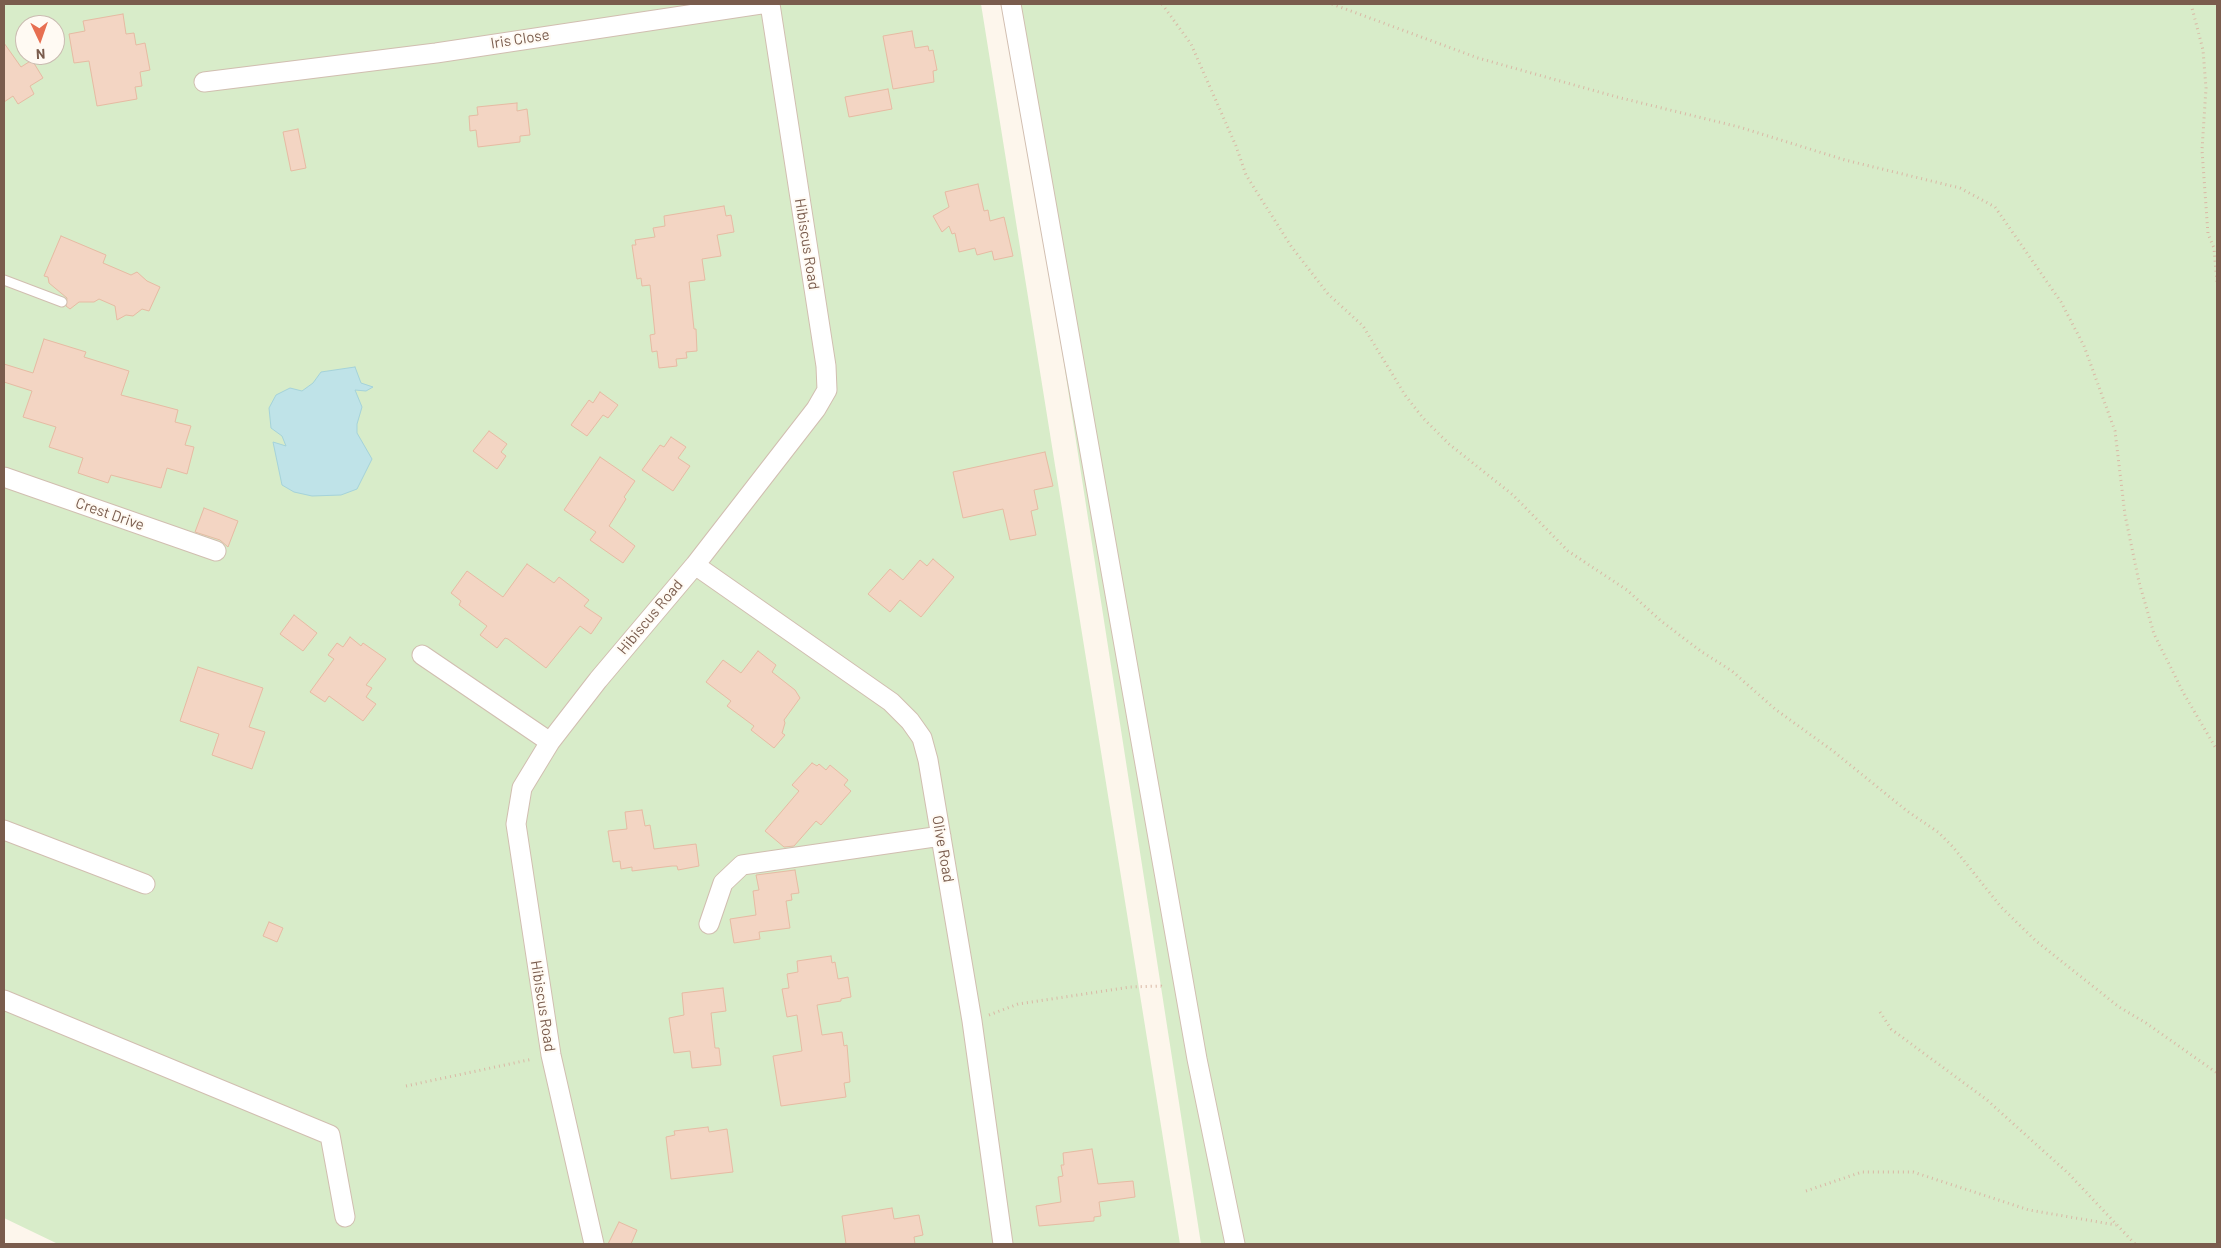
<!DOCTYPE html>
<html>
<head>
<meta charset="utf-8">
<style>
  body { margin:0 }
  #map { position:relative; width:2221px; height:1248px; overflow:hidden; background:#fdf6ec; font-family:Barlow,sans-serif }
  canvas { display:block }
  .frame { position:absolute; inset:0; border:5px solid #7a5c4d; pointer-events:none }
  .north { position:absolute; left:15px; top:15px; width:50px; height:50px; box-sizing:border-box; background:#fffaf3; border:1px solid #cabbb1; border-radius:50%; rotate:177deg; font-size:14px; font-weight:700; line-height:20px; text-align:center; color:#7a5c4d }
  .north::after { content:''; display:block; margin:auto; width:18px; height:22px; background:#e76f51; clip-path:polygon(50% 0,100% 100%,50% 72%,0 100%) }
</style>
</head>
<body>
<div id="map">
<canvas width="2221" height="1248"></canvas>
<div class="frame"></div>
<div class="north">N</div>
</div>
<script>
const ctx = document.querySelector('canvas').getContext('2d');
ctx.lineJoin = 'round';
function paint(path, color) { ctx.fillStyle = color; ctx.fill(path, 'evenodd'); }
const toPath = rows => new Path2D(rows.map(r => 'M' + r).join(''));
function trace(path, color, width, dash) { ctx.strokeStyle = color; ctx.lineWidth = width; ctx.lineCap = dash ? 'butt' : 'round'; ctx.setLineDash(dash || []); ctx.stroke(path); }
function label(font, color, halo, rows, align = 'center') {
  ctx.font = font + ' Barlow,sans-serif'; ctx.lineWidth = 4; ctx.setLineDash([]); ctx.textBaseline = 'middle'; ctx.strokeStyle = halo; ctx.fillStyle = color; for (const [text, x, y, turn = 0] of rows) {
    ctx.save(); ctx.translate(x, y); ctx.rotate((+turn || 0) * Math.PI / 180); ctx.textAlign = isNaN(turn) ? turn : align; if (halo) ctx.strokeText(text, 0, 0); ctx.fillText(text, 0, 0); ctx.restore();
  }
}
const green = toPath([
  [4,4,981,4,1180,1244,58,1244,4,1218],
  [25,25,55,25,55,55,25,55],
  [1008,4,2217,4,2217,1244,1201,1244]
]);
const water = toPath([
  [355,367,361,383,373,387,366,391,355,390,362,407,357,424,357,433,372,459,357,489,341,495,312,496,294,492,282,485,273,442,286,446,282,436,271,428,269,408,276,395,290,388,302,391,313,383,321,372,355,367]
]);
const building = toPath([
  [123,14,126,34,134,33,136,45,145,43,150,70,140,72,142,86,135,87,137,99,97,106,89,61,74,63,69,34,85,31,83,21,123,14],
  [912,31,915,48,928,46,929,51,933,50,937,70,933,71,934,82,893,89,883,36,912,31],
  [4,43,21,67,32,60,43,78,30,86,34,94,18,104,13,96,4,102,4,43],
  [888,89,892,109,849,117,845,97,888,89],
  [517,103,517,111,527,109,530,135,520,136,520,142,478,147,476,130,470,131,469,116,478,115,477,107,517,103],
  [298,129,306,168,291,171,283,132,298,129],
  [978,184,984,211,988,210,990,221,1004,217,1013,256,994,260,992,251,977,255,975,248,959,252,955,233,952,234,949,226,942,232,933,216,949,207,945,192,978,184],
  [724,206,726,216,731,215,734,232,717,235,721,256,702,259,705,280,689,282,694,329,696,329,697,351,686,352,687,358,676,359,677,366,659,368,657,351,652,352,650,335,655,334,650,285,642,286,641,278,637,279,632,245,636,245,635,240,655,237,653,228,665,226,664,216,724,206],
  [61,236,106,255,103,263,131,275,137,272,147,281,160,287,149,311,142,309,133,316,126,315,117,320,115,306,99,299,94,302,79,302,70,309,66,306,67,298,49,283,48,277,44,276,61,236],
  [44,339,86,352,84,357,129,371,121,395,178,410,175,422,191,426,185,445,194,447,187,474,167,468,161,488,111,475,108,483,78,473,83,458,49,447,56,427,23,417,32,391,4,382,4,364,33,373,44,339],
  [600,392,618,405,608,418,603,415,587,436,571,425,589,400,593,403,600,392],
  [489,431,507,444,501,452,506,456,497,469,473,451,489,431],
  [671,437,686,447,678,458,690,466,673,491,642,470,660,445,664,447,671,437],
  [1045,452,1053,486,1034,490,1038,509,1031,511,1036,535,1010,540,1003,509,963,518,953,472,1045,452],
  [600,457,635,481,624,497,626,499,609,526,635,546,623,563,590,540,596,532,564,510,600,457],
  [204,508,238,521,228,547,220,540,195,532,204,508],
  [933,559,954,577,921,617,900,600,890,612,868,594,890,569,903,580,920,560,927,566,933,559],
  [527,564,554,583,559,577,589,600,584,606,602,618,591,634,580,626,546,668,508,639,505,638,497,648,480,635,487,626,459,605,461,601,451,593,467,571,503,597,527,564],
  [294,615,317,633,303,651,280,634,294,615],
  [350,637,361,646,363,643,386,659,366,685,372,688,366,697,376,704,363,721,329,696,325,702,310,692,334,659,328,655,337,643,343,647,350,637],
  [758,651,776,665,772,672,795,690,800,698,784,720,785,723,782,733,785,735,774,748,751,730,754,726,727,706,731,701,706,682,723,660,741,673,758,651],
  [198,667,263,688,249,727,265,732,252,769,212,755,219,734,180,721,198,667],
  [812,763,817,766,819,764,826,770,830,765,848,780,844,785,851,791,821,825,816,821,794,846,784,847,765,831,799,791,792,785,812,763],
  [642,810,645,826,650,825,654,849,696,844,699,866,678,870,677,866,672,866,632,871,632,867,621,869,620,861,613,862,608,831,627,829,625,812,642,810],
  [795,870,799,893,791,894,792,900,786,901,790,928,759,932,760,939,734,943,730,919,756,915,753,891,759,890,756,875,795,870],
  [269,922,283,928,277,942,263,936,269,922],
  [831,956,832,963,835,962,838,979,848,977,851,997,841,999,841,1001,817,1005,822,1035,842,1032,844,1046,847,1045,850,1082,844,1083,846,1097,781,1106,773,1056,802,1051,797,1015,787,1017,782,989,789,988,787,974,798,972,797,961,831,956],
  [723,988,726,1011,711,1013,715,1048,719,1048,721,1065,692,1068,690,1051,674,1053,669,1018,684,1015,682,993,723,988],
  [708,1127,709,1132,727,1129,733,1172,671,1179,666,1137,675,1135,674,1131,708,1127],
  [1092,1149,1098,1184,1133,1181,1135,1197,1099,1202,1101,1216,1094,1217,1094,1221,1039,1226,1036,1206,1061,1202,1058,1177,1063,1176,1061,1165,1064,1165,1063,1153,1092,1149],
  [892,1208,894,1219,919,1215,923,1235,914,1237,915,1244,846,1244,842,1216,892,1208],
  [619,1222,637,1230,631,1244,608,1244,619,1222]
]);
const path = toPath([
  [1162,4,1191,44,1236,146,1246,175,1291,246,1328,294,1363,326,1405,395,1423,418,1449,444,1513,495,1568,551,1627,590,1661,621,1702,652,1732,671,1775,709,1833,751,1907,811,1938,832,1953,847,2001,907,2036,941,2119,1007,2146,1023,2217,1073],
  [1332,4,1478,58,1617,97,1739,127,1845,160,1960,188,1995,207,2061,302,2084,346,2115,431,2125,515,2139,582,2154,634,2184,694,2217,750],
  [2191,4,2203,50,2206,88,2202,150,2208,234,2214,248,2217,283],
  [1880,1012,1891,1029,1987,1100,2069,1174,2135,1244],
  [989,1015,1018,1004,1130,987,1161,986,1165,988],
  [406,1086,533,1059],
  [1806,1191,1862,1172,1913,1172,2029,1210,2116,1225]
]);
const service = toPath([
  [4,280,62,302]
]);
const minor = toPath([
  [1011,4,1197,1059,1235,1244],
  [204,82,436,53,761,4],
  [4,477,216,551],
  [695,565,891,702,910,721,922,738,928,760,972,1021,1003,1244],
  [422,655,550,742],
  [4,830,145,884],
  [709,924,723,883,742,865,941,836],
  [4,1000,330,1135,345,1217],
  [594,1244,551,1055,516,824,522,788,550,742,598,680,695,565,816,409,827,390,826,366,770,4]
]);
const streetNames = [
  ["Iris Close",520,39,-9],
  ["Hibiscus Road",807,244,81],
  ["Crest Drive",110,514,19],
  ["Hibiscus Road",650,617,-50],
  ["Olive Road",943,849,80],
  ["Hibiscus Road",543,1006,81]
];
paint(green, '#d8ecc9');
paint(water, '#bfe3e8');
trace(water, '#a5d3da', 1);
paint(building, '#f3d5c3');
trace(building, '#e6bba3', 1);
trace(service, '#d1beb0', 11);
trace(minor, '#d1beb0', 21);
trace(path, '#d9b8a5', 3, [1, 4]);
trace(service, '#fff', 9);
trace(minor, '#fff', 19);
label('15px', '#7a5c4d', '#fffaf3', streetNames);
</script>
</body>
</html>
